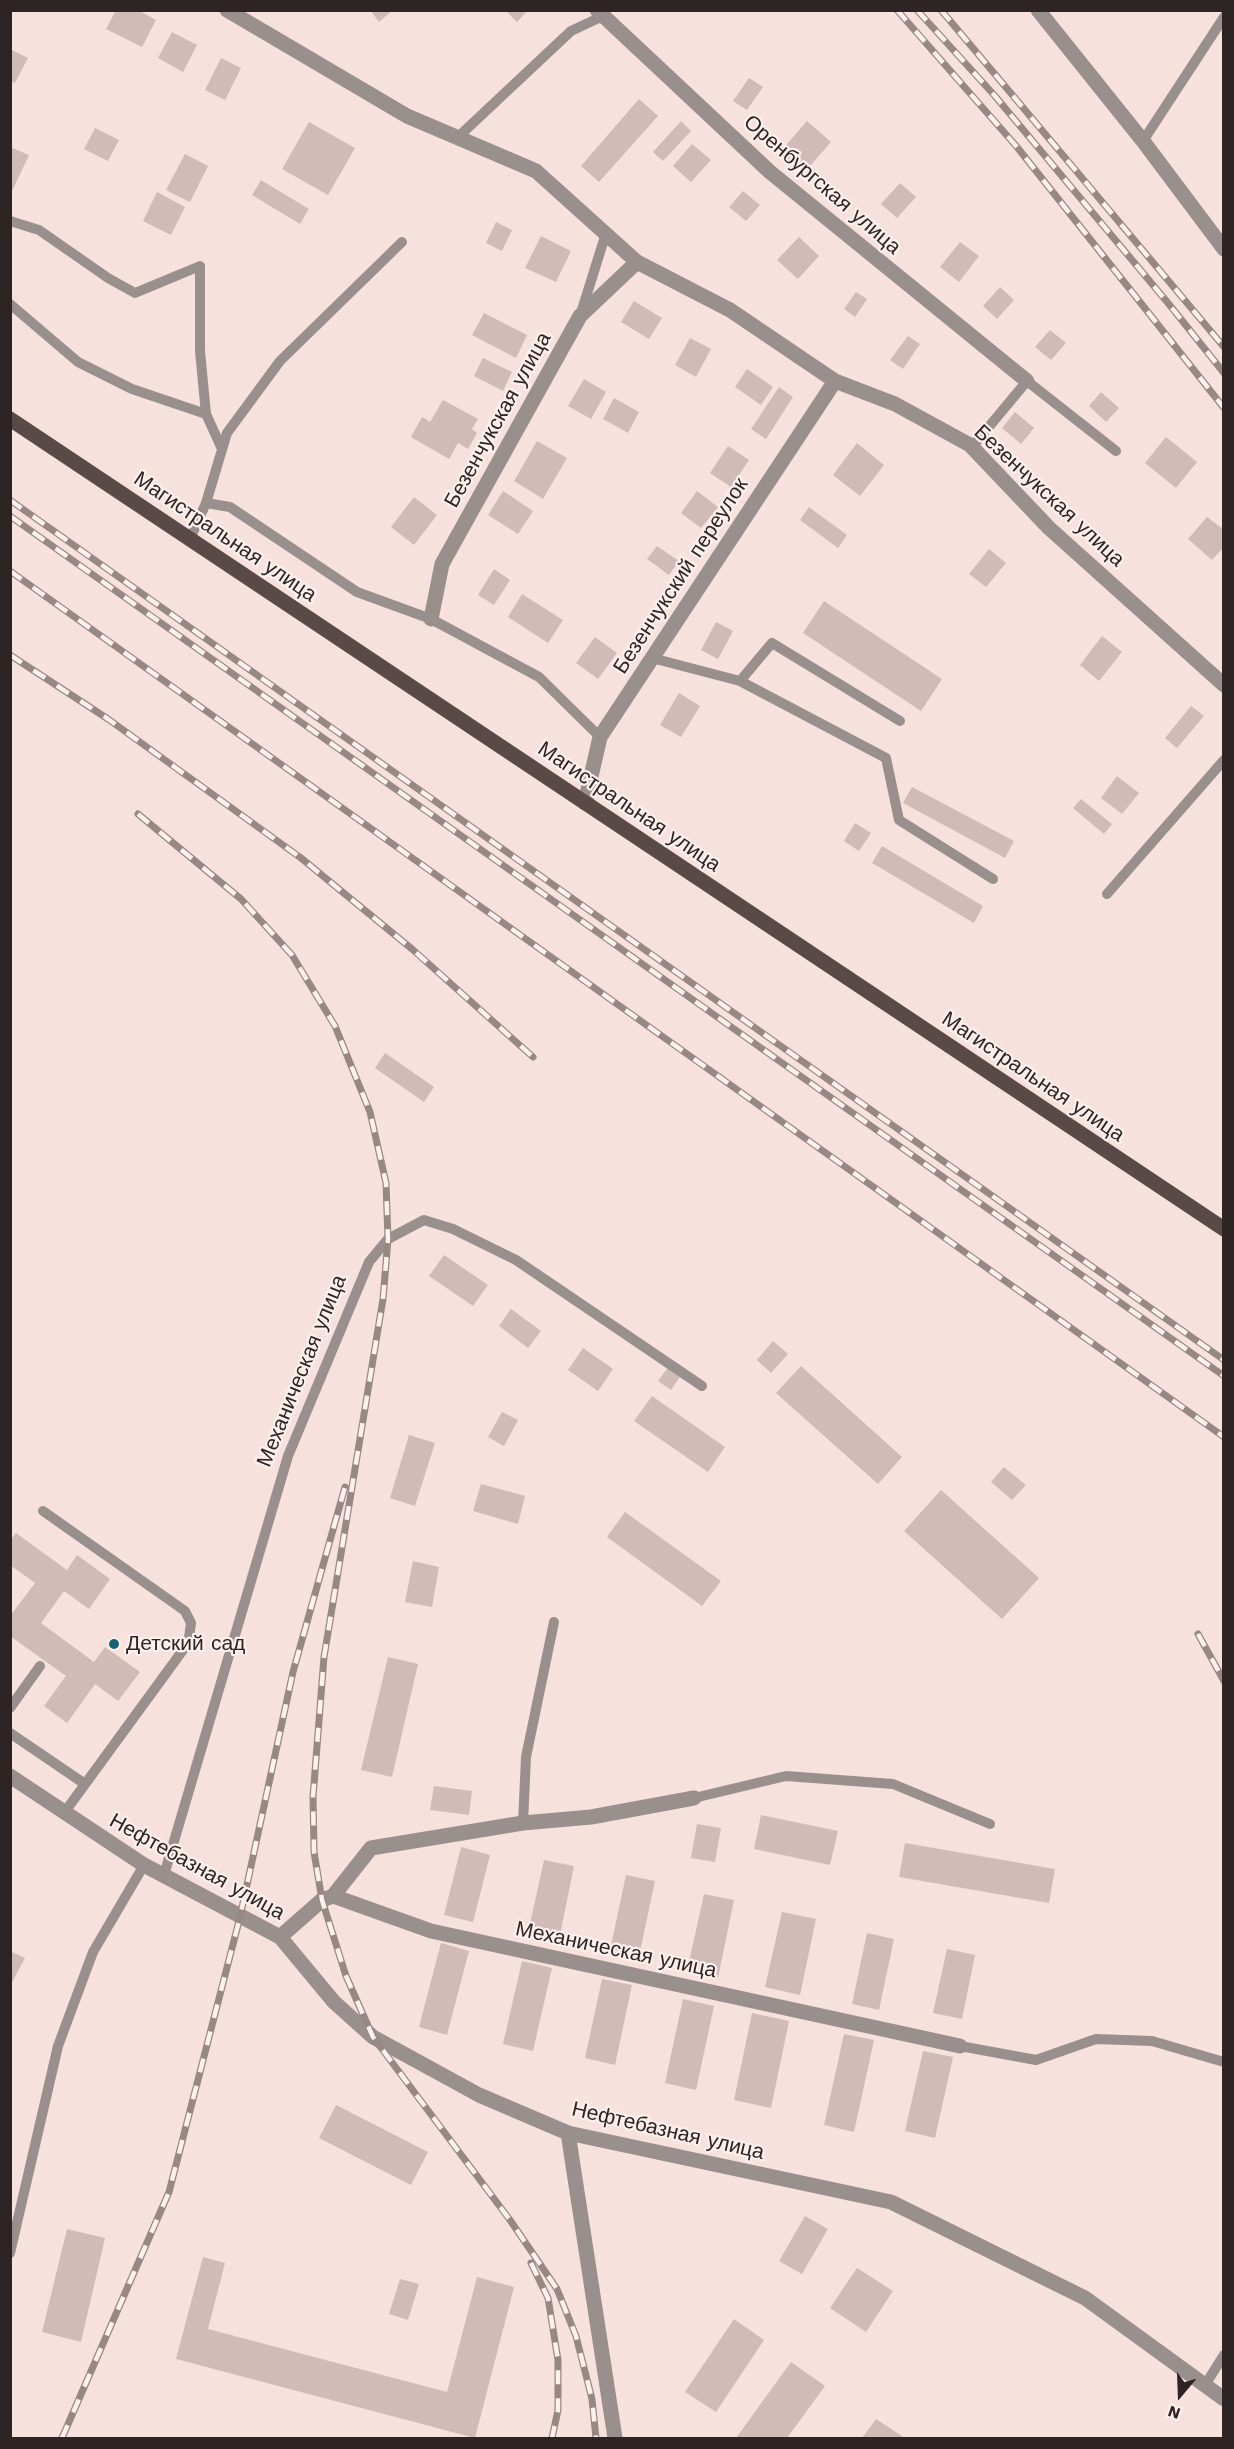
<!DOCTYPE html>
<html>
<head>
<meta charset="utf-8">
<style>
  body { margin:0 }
  #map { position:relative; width:1234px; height:2449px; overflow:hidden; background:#f7e1dc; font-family:"Work Sans",sans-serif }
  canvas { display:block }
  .frame { position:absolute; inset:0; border:12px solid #2d2423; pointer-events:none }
  .north { position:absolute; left:1150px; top:2365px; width:60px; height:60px; -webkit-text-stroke:4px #fef0ed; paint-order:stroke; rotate:199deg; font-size:16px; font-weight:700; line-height:24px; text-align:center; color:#2d2423 }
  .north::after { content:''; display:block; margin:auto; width:21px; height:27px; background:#2d2423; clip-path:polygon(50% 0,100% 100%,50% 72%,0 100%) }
</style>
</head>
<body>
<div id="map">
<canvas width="1234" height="2449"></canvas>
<div class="frame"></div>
<div class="north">N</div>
</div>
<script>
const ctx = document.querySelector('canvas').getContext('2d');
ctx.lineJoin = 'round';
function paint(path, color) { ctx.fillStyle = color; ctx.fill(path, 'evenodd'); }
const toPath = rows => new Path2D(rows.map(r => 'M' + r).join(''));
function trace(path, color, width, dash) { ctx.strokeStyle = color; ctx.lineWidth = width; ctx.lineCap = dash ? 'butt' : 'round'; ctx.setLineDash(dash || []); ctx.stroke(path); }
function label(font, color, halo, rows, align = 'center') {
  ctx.font = font + ' "Work Sans",sans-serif'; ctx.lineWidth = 4.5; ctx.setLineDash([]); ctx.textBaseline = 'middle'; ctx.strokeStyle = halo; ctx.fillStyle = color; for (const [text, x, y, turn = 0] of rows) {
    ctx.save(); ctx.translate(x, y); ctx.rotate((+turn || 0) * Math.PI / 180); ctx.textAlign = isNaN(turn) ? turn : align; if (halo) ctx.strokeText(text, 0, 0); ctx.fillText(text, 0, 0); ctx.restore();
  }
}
const building = toPath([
  [116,10,138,10,156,20,142,47,106,29],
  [370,10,393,10,379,22],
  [505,10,528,10,517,22],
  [172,32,197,45,183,72,158,58],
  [12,50,28,58,15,83,10,81],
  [221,58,241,68,225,100,205,90],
  [749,78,763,87,747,110,733,101],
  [639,99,658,116,599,182,581,166],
  [681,121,691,131,663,161,653,152],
  [807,121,831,142,804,173,780,152],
  [309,122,355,148,328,195,282,169],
  [95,128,119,140,108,161,84,149],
  [692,144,711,160,691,182,673,166],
  [10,147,29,155,12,191,10,190],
  [185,154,208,166,190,202,166,190],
  [261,180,309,209,300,224,252,195],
  [900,183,916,197,897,218,881,204],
  [743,191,760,205,746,221,729,207],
  [157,192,185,207,171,235,143,221],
  [496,222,512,230,502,251,486,243],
  [541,236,571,251,556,282,525,268],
  [799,237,819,256,798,279,777,260],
  [960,242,979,256,959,282,940,267],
  [1000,287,1014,300,997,319,983,306],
  [856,292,867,299,855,317,844,309],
  [634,301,662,318,649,339,621,322],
  [484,313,527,335,516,358,472,335],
  [1050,330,1066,343,1051,360,1035,347],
  [908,336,920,344,903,369,890,360],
  [690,338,711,349,696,377,675,365],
  [483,358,512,372,503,391,474,376],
  [747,369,773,387,761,405,735,387],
  [584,379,606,392,591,419,568,406],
  [779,387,793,397,766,439,751,429],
  [1101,392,1119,408,1106,422,1089,406],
  [614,398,639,412,628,433,603,419],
  [443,400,478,419,472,429,477,433,468,449,458,443,449,459,411,437,422,417,430,422],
  [1015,412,1034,428,1021,444,1002,428],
  [1166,437,1197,462,1176,488,1145,463],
  [537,441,567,458,543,499,514,481],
  [857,443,884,465,860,496,833,475],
  [728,446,749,460,731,487,710,473],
  [503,491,533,511,518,534,488,515],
  [697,491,718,507,701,528,681,513],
  [414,497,437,515,414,545,391,527],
  [809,507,847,535,838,548,800,520],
  [1207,517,1224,530,1224,547,1212,560,1188,539],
  [657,546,679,561,669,575,647,559],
  [989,549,1006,563,986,587,969,574],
  [494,569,510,580,494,605,478,595],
  [522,594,563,620,548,643,508,617],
  [824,601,942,679,921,711,803,633],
  [716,622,733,631,718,659,701,650],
  [1102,636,1122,652,1099,681,1080,665],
  [595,637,617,653,598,679,576,663],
  [679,693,700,706,681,737,660,725],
  [1191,706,1204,716,1177,748,1165,738],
  [1117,776,1139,793,1122,814,1101,798],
  [912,787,1014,841,1005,858,903,803],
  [1081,799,1112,824,1104,834,1073,808],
  [855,823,871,833,859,851,844,841],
  [882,846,983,906,974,923,872,863],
  [385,1053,434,1087,424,1102,375,1068],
  [444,1255,488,1285,473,1306,429,1276],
  [511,1309,541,1331,528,1348,499,1326],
  [773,1341,788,1354,771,1373,757,1360],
  [583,1348,613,1369,598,1391,568,1370],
  [670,1365,682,1374,671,1390,658,1381],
  [801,1366,902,1457,878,1484,776,1393],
  [652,1396,725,1447,708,1472,634,1421],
  [502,1412,518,1420,504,1446,488,1437],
  [409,1435,435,1443,415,1506,390,1498],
  [1004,1467,1026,1485,1012,1500,991,1482],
  [481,1484,525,1496,518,1524,473,1511],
  [941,1490,1039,1578,1002,1619,904,1531],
  [625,1512,721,1581,702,1606,607,1537],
  [16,1533,67,1570,77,1555,110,1579,89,1609,64,1591,41,1623,94,1662,105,1647,140,1672,118,1701,95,1684,67,1723,44,1706,66,1676,10,1636,10,1616,35,1583,10,1565,10,1541],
  [413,1561,439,1567,432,1607,405,1602],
  [388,1657,418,1664,392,1777,361,1770],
  [434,1786,472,1791,469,1815,430,1810],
  [761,1815,838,1831,830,1865,754,1849],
  [697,1824,721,1828,715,1862,691,1858],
  [905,1843,1055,1869,1049,1903,899,1877],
  [461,1847,490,1855,473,1922,444,1915],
  [544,1860,574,1866,559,1940,528,1933],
  [626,1875,655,1881,639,1956,610,1950],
  [704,1894,734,1900,718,1978,687,1971],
  [782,1912,816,1919,800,1995,765,1987],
  [867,1933,894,1939,879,2010,852,2004],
  [441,1943,469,1951,447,2035,419,2027],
  [947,1949,975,1955,962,2019,933,2013],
  [10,1951,25,1958,10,1986],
  [522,1961,552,1968,533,2051,503,2044],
  [602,1979,632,1985,615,2065,585,2058],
  [683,1999,714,2006,696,2090,665,2083],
  [752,2013,789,2021,771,2108,734,2100],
  [844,2034,874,2040,854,2132,824,2125],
  [923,2051,953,2057,935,2138,905,2131],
  [336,2105,428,2152,411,2185,319,2138],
  [805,2216,828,2229,802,2274,779,2261],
  [67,2229,105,2238,81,2342,42,2332],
  [203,2257,225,2263,208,2329,447,2392,477,2277,514,2287,475,2438,176,2359],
  [857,2268,893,2291,866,2332,830,2308],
  [400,2279,419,2284,408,2320,389,2314],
  [734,2319,764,2340,716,2412,685,2392],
  [791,2362,825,2386,787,2438,736,2438],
  [876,2419,905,2438,862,2438]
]);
const lane = toPath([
  [457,138,571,31,603,16,606,11],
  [1143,141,1224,17],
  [10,221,39,230,108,278,135,293,200,266,200,351,206,414],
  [10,304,78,362,132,389,206,414,222,449],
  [581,313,606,233],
  [972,447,1027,381,1116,451],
  [206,503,227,433,280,361,402,242],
  [190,539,206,503,230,507,357,592,431,619,539,677,600,737],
  [652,658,740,681,886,758,899,820,993,879],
  [740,681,772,643,900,721],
  [1107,894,1224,760],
  [43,1511,185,1611,191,1623,189,1638,183,1650,64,1813],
  [10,1708,40,1666],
  [10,1733,85,1784],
  [694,1798,786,1776,893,1784,990,1824],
  [523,1823,526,1757,554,1622],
  [164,1875,288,1456,369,1262,388,1239,424,1220,453,1229,516,1260,702,1386],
  [960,2046,1036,2060,1096,2039,1152,2041,1224,2062],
  [10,2253,58,2046,93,1952,144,1865],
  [1205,2385,1224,2355]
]);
const street = toPath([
  [227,10,407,116,536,171,637,262,730,310,835,381,895,404,970,445,1049,528,1224,685],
  [597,10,770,172,1027,381],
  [1038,10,1143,141,1224,249],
  [431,619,442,564,580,316,637,262],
  [585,803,600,737,835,381],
  [10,1776,144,1865,280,1937,334,2002,373,2037,479,2095,568,2133,891,2202,1085,2298,1224,2399],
  [333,1896,371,1848,523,1823,591,1817,694,1798],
  [280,1937,322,1900,333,1896,431,1931,960,2046],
  [568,2133,615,2438]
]);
const primary = toPath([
  [10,419,1224,1229]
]);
const rail = toPath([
  [897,10,1017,147,1224,408],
  [917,10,995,96,1168,303,1224,373],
  [941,10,1224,347],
  [10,500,1224,1360],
  [10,516,1224,1376],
  [10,571,1224,1437],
  [10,655,108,719,301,858,412,949,533,1057],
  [138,814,241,899,292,955,335,1026,370,1112,386,1183,388,1239,383,1299,324,1657,313,1797,314,1852,322,1900,346,1976,373,2037,510,2220,557,2289,576,2336,592,2399,596,2438],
  [1198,1634,1224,1681],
  [531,2263,548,2298,558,2360,558,2410,552,2438],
  [62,2438,169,2192,240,1917,293,1672,345,1487]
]);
const markers = [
  [114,1644,6,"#196370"]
];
const streetNames = [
  ["Оренбургская улица",822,185,41],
  ["Безенчукская улица",498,420,-61],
  ["Безенчукская улица",1049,496,43],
  ["Магистральная улица",225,537,34],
  ["Безенчукский переулок",681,576,-57],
  ["Магистральная улица",629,807,34],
  ["Магистральная улица",1033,1077,34],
  ["Механическая улица",302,1371,-68],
  ["Нефтебазная улица",197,1867,29],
  ["Механическая улица",616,1950,12],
  ["Нефтебазная улица",668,2131,13]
];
const poiNames = [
  ["Детский сад",126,1644]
];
paint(building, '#d1bbb7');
trace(lane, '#99908e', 10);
trace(street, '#99908e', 15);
trace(primary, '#5a4a47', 15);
trace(rail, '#988885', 7);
trace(rail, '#fef0ed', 4.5, [14]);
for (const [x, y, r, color] of markers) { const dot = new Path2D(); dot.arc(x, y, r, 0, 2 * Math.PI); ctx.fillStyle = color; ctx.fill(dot); trace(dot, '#fef0ed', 2); }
label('21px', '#2d2423', '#fef0ed', streetNames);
label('21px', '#2d2423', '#fef0ed', poiNames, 'left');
</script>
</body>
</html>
